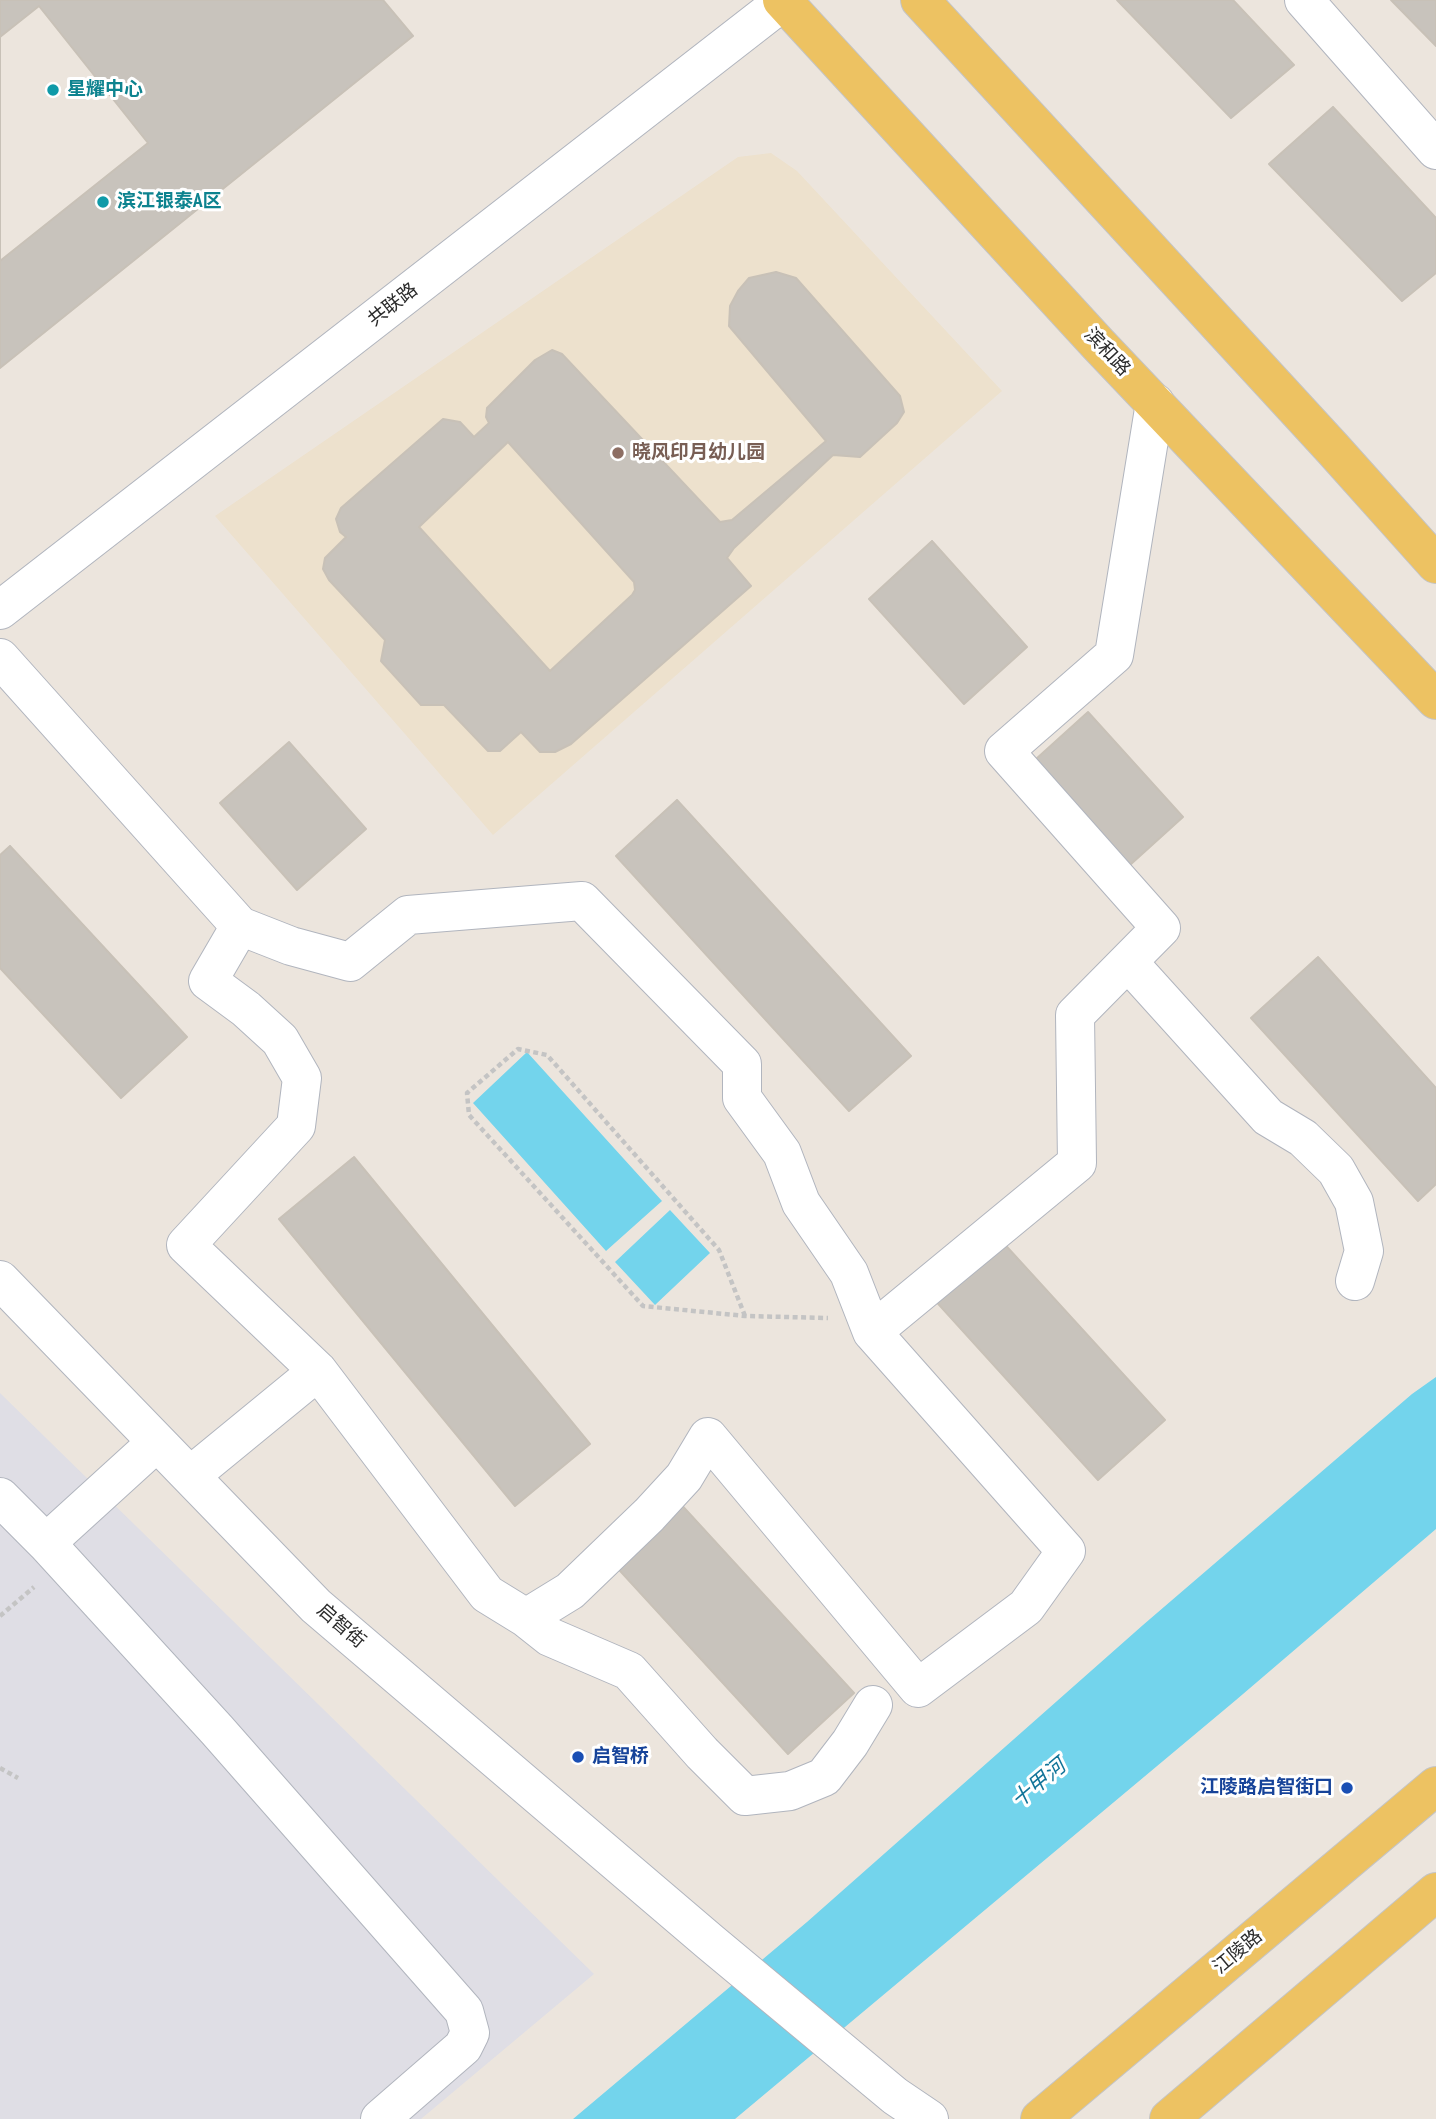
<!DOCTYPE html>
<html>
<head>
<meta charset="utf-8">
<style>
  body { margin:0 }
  canvas { display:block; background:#ece5dd }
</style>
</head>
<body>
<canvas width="1436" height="2119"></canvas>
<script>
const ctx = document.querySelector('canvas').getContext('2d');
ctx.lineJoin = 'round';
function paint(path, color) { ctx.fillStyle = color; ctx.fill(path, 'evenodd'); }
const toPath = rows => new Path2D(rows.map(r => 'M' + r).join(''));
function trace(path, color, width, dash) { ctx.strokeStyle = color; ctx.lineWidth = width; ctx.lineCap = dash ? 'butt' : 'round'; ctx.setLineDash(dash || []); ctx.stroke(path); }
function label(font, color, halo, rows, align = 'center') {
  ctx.font = font + ' "PT Sans Narrow","Noto Sans SC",sans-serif'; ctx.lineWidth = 6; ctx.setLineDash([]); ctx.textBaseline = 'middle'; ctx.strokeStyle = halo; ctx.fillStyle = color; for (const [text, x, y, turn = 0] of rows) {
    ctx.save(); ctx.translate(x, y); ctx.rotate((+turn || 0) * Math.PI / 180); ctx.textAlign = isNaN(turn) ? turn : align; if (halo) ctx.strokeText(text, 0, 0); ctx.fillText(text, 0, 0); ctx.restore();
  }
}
const industrial = toPath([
  [0,1393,594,1974,421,2119,0,2119]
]);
const education = toPath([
  [771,153,797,171,1002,391,493,835,215,516,738,157]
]);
const water = toPath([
  [527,1052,662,1201,606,1251,473,1103],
  [670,1210,710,1253,655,1305,615,1262],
  [1436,1377,1436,1529,1236,1700,735,2119,573,2119,807,1922,1143,1625,1412,1394]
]);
const building = toPath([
  [0,0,383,0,413,36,0,368,0,0],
  [1117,0,1233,0,1294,65,1231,118,1117,0],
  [1391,0,1436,0,1436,46,1391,0],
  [39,6,148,143,0,261,0,37,39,6],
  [1333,107,1436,218,1436,273,1402,301,1269,164,1333,107],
  [776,272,796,278,900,396,904,412,897,423,860,457,833,455,734,548,727,558,751,586,571,744,555,752,540,752,521,732,500,751,488,751,444,705,421,705,381,661,385,640,329,580,323,569,325,558,346,537,340,532,336,519,341,508,443,419,460,422,474,437,489,423,486,417,487,408,535,360,552,350,562,354,720,522,732,520,826,441,729,326,730,306,738,291,749,278,776,272],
  [508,442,634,582,635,590,632,595,550,671,419,527,508,442],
  [932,541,1027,647,964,704,869,599,932,541],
  [1088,712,1183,817,1120,874,1025,769,1088,712],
  [289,742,366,829,297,890,220,803,289,742],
  [677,800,911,1056,849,1111,616,856,677,800],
  [10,846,187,1037,121,1098,0,968,0,855,10,846],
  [1318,957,1436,1088,1436,1184,1418,1201,1251,1018,1318,957],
  [354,1157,590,1444,515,1506,279,1219,354,1157],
  [998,1237,1165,1420,1098,1480,932,1297,998,1237],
  [677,1500,854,1693,788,1754,611,1561,677,1500]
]);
const path = toPath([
  [745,1316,719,1250,547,1055,518,1049,467,1093,469,1115,643,1306,745,1316,828,1318],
  [0,1616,34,1587],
  [0,1768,18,1778]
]);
const minor = toPath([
  [1304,0,1436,150],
  [0,610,785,0],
  [0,658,240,926,291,946,350,962,408,915,582,901,742,1064,742,1098,782,1153,801,1203,849,1273,872,1332],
  [1128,962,1268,1117,1303,1138,1336,1170,1354,1202,1364,1251,1355,1281],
  [0,1280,316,1606,710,1942,895,2096,929,2119],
  [318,1371,487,1594,526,1618,550,1637,629,1671,702,1753,745,1796,790,1791,824,1777,850,1743,873,1705],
  [190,1476,318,1371,186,1245,296,1126,302,1078,280,1040,246,1009,208,981,240,926],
  [0,1497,46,1543,217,1730,464,2011,470,2033,463,2047,380,2119],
  [46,1543,157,1442],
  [526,1618,570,1591,649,1515,684,1477,708,1437,918,1688,1026,1607,1066,1551,872,1332,1077,1163,1075,1015,1161,928,1004,751,1114,655,1155,403]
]);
const major = toPath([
  [782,0,1098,344,1436,700],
  [920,0,1333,449,1436,564],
  [1040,2119,1436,1786],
  [1169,2119,1436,1892]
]);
const markers = [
  [53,90,7,"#0f9aa8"],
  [103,202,7,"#0f9aa8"],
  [618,453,7,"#8d6e63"],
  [578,1757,7,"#1a4fb4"],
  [1347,1788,7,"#1a4fb4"]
];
const cultureNames = [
  ["星耀中心",67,90],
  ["滨江银泰A区",117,202]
];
const streetNames = [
  ["共联路",393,305,-38],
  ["滨和路",1107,352,47],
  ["启智街",341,1626,41],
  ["江陵路",1238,1952,-40]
];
const educationNames = [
  ["晓风印月幼儿园",632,453]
];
const transitNames = [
  ["启智桥",592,1757],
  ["江陵路启智街口",1333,1788,"right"]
];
const waterNames = [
  ["十甲河",1039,1784,-40]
];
paint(industrial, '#dfdee5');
paint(education, '#ede1cd');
paint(water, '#73d4ec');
paint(building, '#c8c3bc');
trace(building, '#c8c1b7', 2);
trace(minor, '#b1b5be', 40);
trace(major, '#c4c4c4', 40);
trace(path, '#c4c4c4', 4.5, [5, 3.5]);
trace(minor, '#fff', 38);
trace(major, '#edc262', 38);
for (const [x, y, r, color] of markers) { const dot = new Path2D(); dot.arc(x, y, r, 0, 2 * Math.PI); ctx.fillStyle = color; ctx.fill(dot); trace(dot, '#fff', 2.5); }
label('bold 19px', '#0d838f', '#fff', cultureNames, 'left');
label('19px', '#2b2b2b', '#fff', streetNames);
label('bold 19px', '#785e54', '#fff', educationNames, 'left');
label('bold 19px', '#164399', '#fff', transitNames, 'left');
label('italic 21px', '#117499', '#fff', waterNames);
</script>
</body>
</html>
